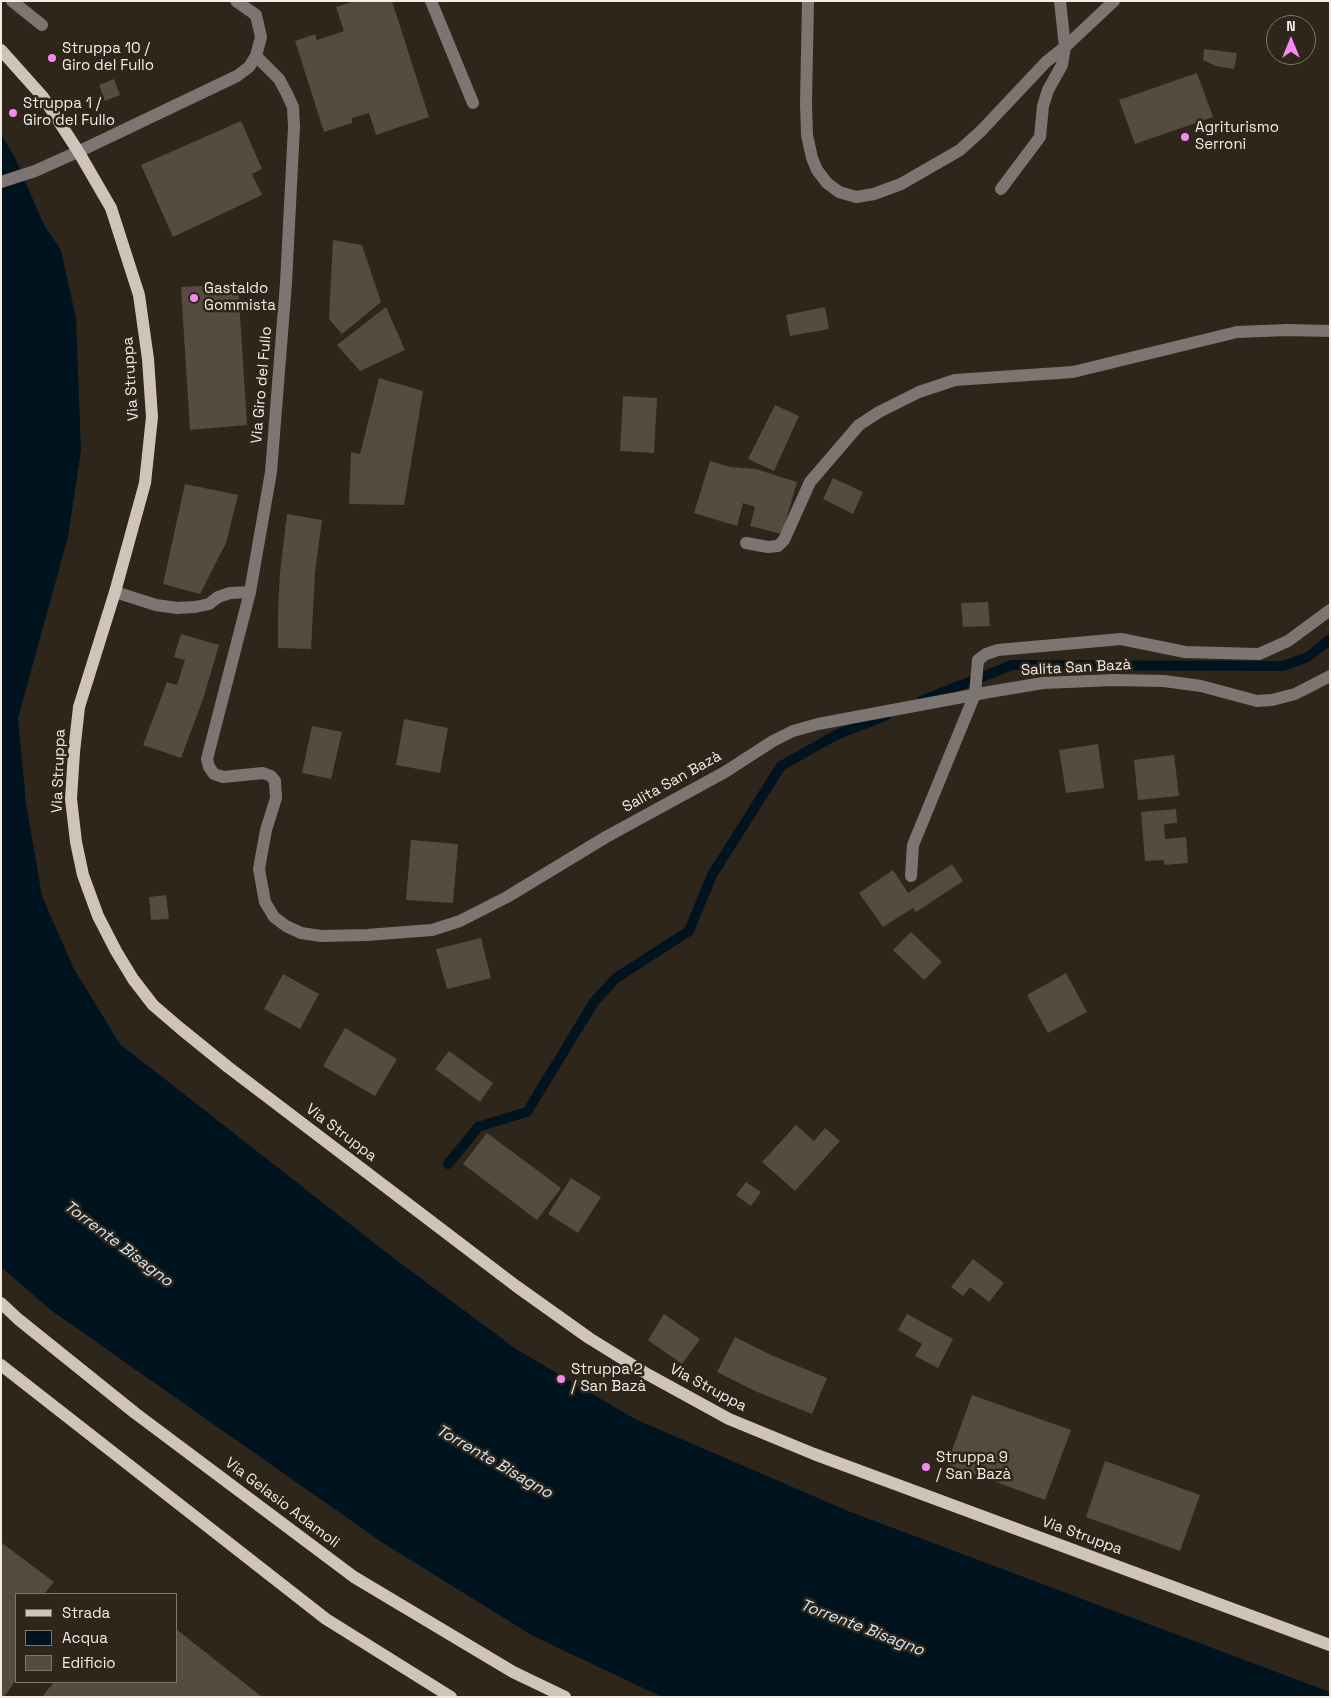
<!DOCTYPE html>
<html>
<head>
<meta charset="utf-8">
<style>
  body { margin:0 }
  #map { position:relative; width:1331px; height:1698px; overflow:hidden; background:#2f261b; font-family:"Space Grotesk",sans-serif }
  canvas { display:block }
  .frame { position:absolute; inset:0; border:2px solid #f3ede6; pointer-events:none }
  .legend { position:absolute; left:15px; top:1593px; width:162px; height:90px; box-sizing:border-box; background:#2f261b; border:1px solid #7d766c; margin:0; padding:6px 9px; list-style:none; font-size:15px; color:#f3ede6 }
  .legend li { display:flex; align-items:center; gap:10px; height:25px }
  .legend b { width:25px; border:1px solid #7d766c }
  .north { position:absolute; left:1266px; top:15px; width:50px; height:50px; box-sizing:border-box; background:#2f261b; border:1px solid #7d766c; border-radius:50%; rotate:0deg; font-size:14px; font-weight:700; line-height:20px; text-align:center; color:#f3ede6 }
  .north::after { content:''; display:block; margin:auto; width:18px; height:22px; background:#f489f0; clip-path:polygon(50% 0,100% 100%,50% 72%,0 100%) }
</style>
</head>
<body>
<div id="map">
<canvas width="1331" height="1698"></canvas>
<div class="frame"></div>
<ul class="legend">
<li><b style="height:6px;background:#d0c3ba"></b>Strada</li>
<li><b style="height:14px;background:#001420"></b>Acqua</li>
<li><b style="height:14px;background:#554b3f"></b>Edificio</li>
</ul>
<div class="north">N</div>
</div>
<script>
const ctx = document.querySelector('canvas').getContext('2d');
ctx.lineJoin = 'round';
function paint(path, color) { ctx.fillStyle = color; ctx.fill(path, 'evenodd'); }
const toPath = rows => new Path2D(rows.map(r => 'M' + r).join(''));
function trace(path, color, width, dash) { ctx.strokeStyle = color; ctx.lineWidth = width; ctx.lineCap = dash ? 'butt' : 'round'; ctx.setLineDash(dash || []); ctx.stroke(path); }
function label(font, color, halo, rows, align = 'center') {
  ctx.font = font + ' "Space Grotesk",sans-serif'; ctx.lineWidth = 5; ctx.setLineDash([]); ctx.textBaseline = 'middle'; ctx.strokeStyle = halo; ctx.fillStyle = color; for (const [text, x, y, turn = 0] of rows) {
    ctx.save(); ctx.translate(x, y); ctx.rotate((+turn || 0) * Math.PI / 180); ctx.textAlign = isNaN(turn) ? turn : align; if (halo) ctx.strokeText(text, 0, 0); ctx.fillText(text, 0, 0); ctx.restore();
  }
}
const water = toPath([
  [1,134,15,158,44,225,61,250,76,318,81,450,68,537,18,718,26,803,42,896,74,969,120,1044,387,1253,516,1349,635,1419,848,1511,1330,1692,1330,1697,662,1697,533,1636,383,1543,52,1311,1,1267]
]);
const stream = toPath([
  [921,701,1012,665,1283,666,1308,657,1330,639],
  [448,1164,478,1127,527,1112,594,1002,616,978,689,931,712,875,781,766,836,735,887,715]
]);
const building = toPath([
  [355,1,392,1,429,117,376,135,369,113,352,118,352,123,324,132,295,41,315,34,317,40,344,31,336,7],
  [1204,49,1237,53,1234,69,1216,66,1203,60],
  [1197,73,1213,117,1135,144,1119,100],
  [114,79,120,95,105,101,99,85],
  [241,121,262,169,252,174,262,195,173,237,141,165],
  [333,240,362,245,381,302,342,334,329,319],
  [238,284,247,425,190,430,181,287],
  [386,307,405,350,360,371,337,345],
  [825,307,829,329,790,336,786,315],
  [379,378,423,391,404,505,349,504,351,452,360,454],
  [623,396,657,398,654,453,620,451],
  [775,405,799,416,774,471,748,459],
  [710,461,730,467,756,469,797,482,782,534,750,526,755,507,743,503,737,526,694,513],
  [833,478,863,492,853,514,823,499],
  [185,484,238,495,226,543,200,594,163,584],
  [287,514,322,520,315,572,311,649,278,648,278,609,280,573],
  [988,602,990,626,963,627,961,603],
  [181,634,219,645,203,699,181,758,143,745,167,682,177,685,185,660,174,657],
  [404,719,448,728,440,773,396,765],
  [312,726,342,732,331,779,302,773],
  [1098,744,1104,788,1066,793,1059,750],
  [1174,755,1179,796,1138,800,1134,760],
  [1176,809,1177,823,1164,824,1165,839,1186,837,1188,863,1164,865,1164,860,1145,861,1141,812],
  [411,840,458,844,453,903,406,900],
  [952,864,963,881,916,912,913,908,883,927,859,893,893,870,908,893],
  [166,895,169,919,151,920,149,897],
  [911,932,942,962,924,980,893,950],
  [481,938,491,978,447,989,436,949],
  [1066,973,1087,1012,1048,1033,1027,995],
  [283,974,319,994,300,1029,264,1009],
  [345,1028,397,1059,375,1096,323,1066],
  [449,1051,493,1083,480,1102,435,1069],
  [796,1125,814,1141,825,1128,840,1141,795,1191,762,1162],
  [487,1133,561,1188,537,1220,463,1164],
  [571,1178,601,1197,578,1233,548,1214],
  [746,1182,761,1192,751,1206,736,1195],
  [973,1259,1004,1283,989,1302,970,1287,963,1296,951,1287],
  [664,1314,700,1339,682,1364,648,1340],
  [907,1314,953,1339,938,1368,915,1356,922,1344,898,1330],
  [735,1337,771,1355,827,1378,812,1414,755,1391,717,1372],
  [972,1395,1071,1430,1045,1500,947,1464],
  [1105,1461,1200,1495,1180,1551,1086,1517],
  [2,1543,54,1582,44,1594,16,1594,16,1680,4,1697,1,1697],
  [176,1629,262,1697,42,1697,54,1682,176,1682]
]);
const minor = toPath([
  [12,1,42,25],
  [431,1,473,103],
  [808,1,806,103,807,135,812,158,817,170,827,183,839,192,856,197,874,194,901,184,960,150,981,131,1046,62,1065,47,1114,1],
  [1,182,35,171,84,149,237,76,249,67,256,56,261,37,256,15,236,1],
  [1001,189,1040,137,1043,106,1048,90,1062,65,1065,47,1060,1],
  [746,543,768,547,778,546,784,540,810,482,859,425,879,412,919,392,955,380,1073,372,1237,332,1287,330,1330,331],
  [115,592,156,605,177,608,195,607,209,604,218,597,230,593,250,592,271,472,286,283,294,127,293,107,287,94,279,79,256,56],
  [250,592,207,759,209,767,214,774,223,777,263,773,271,776,275,781,276,798,266,830,259,869,265,902,274,917,286,926,301,933,321,936,367,935,432,930,460,921,507,897,606,837,725,772,773,741,793,731,818,724,989,692,1043,683,1114,680,1164,681,1201,686,1257,701,1272,700,1295,694,1330,676],
  [911,876,913,845,975,694,978,660,986,654,998,650,1121,639,1185,652,1259,654,1288,641,1330,610]
]);
const major = toPath([
  [1,50,43,97,78,151,111,208,139,295,148,359,152,417,145,483,115,592,79,707,74,752,71,799,76,842,83,875,98,916,116,951,133,979,153,1005,181,1029,228,1067,516,1286,589,1338,647,1374,729,1419,814,1454,1330,1645],
  [1,1303,18,1319,135,1413,354,1577,513,1672,565,1697],
  [1,1365,326,1619,451,1697]
]);
const markers = [
  [52,58,5,"#f489f0"],
  [13,113,5,"#f489f0"],
  [1185,137,5,"#f489f0"],
  [194,298,5,"#f489f0"],
  [561,1379,5,"#f489f0"],
  [926,1467,5,"#f489f0"]
];
const poiNames = [
  ["Struppa 10 /",62,49],
  ["Giro del Fullo",62,66],
  ["Struppa 1 /",23,104],
  ["Giro del Fullo",23,121],
  ["Agriturismo",1195,128],
  ["Serroni",1195,145],
  ["Gastaldo",204,289],
  ["Gommista",204,306],
  ["Struppa 2",571,1370],
  ["/ San Bazà",571,1387],
  ["Struppa 9",936,1458],
  ["/ San Bazà",936,1475]
];
const streetNames = [
  ["Via Struppa",131,379,-94],
  ["Via Giro del Fullo",262,385,-85],
  ["Salita San Bazà",1076,668,-3],
  ["Via Struppa",59,771,-88],
  ["Salita San Bazà",672,782,-29],
  ["Via Struppa",341,1133,37],
  ["Via Struppa",708,1388,28],
  ["Via Gelasio Adamoli",282,1503,37],
  ["Via Struppa",1082,1536,20]
];
const waterNames = [
  ["Torrente Bisagno",118,1244,37],
  ["Torrente Bisagno",494,1462,30],
  ["Torrente Bisagno",862,1628,21]
];
paint(water, '#001420');
trace(stream, '#001420', 10);
paint(building, '#554b3f');
trace(minor, '#7c7571', 12);
trace(major, '#d0c3ba', 12);
for (const [x, y, r, color] of markers) { const dot = new Path2D(); dot.arc(x, y, r, 0, 2 * Math.PI); ctx.fillStyle = color; ctx.fill(dot); trace(dot, '#2f261b', 2); }
label('15px', '#f3ede6', '#2f261b', poiNames, 'left');
label('15px', '#f3ede6', '#2f261b', streetNames);
label('italic 16px', '#d3e6f3', '#2f261b', waterNames);
</script>
</body>
</html>
